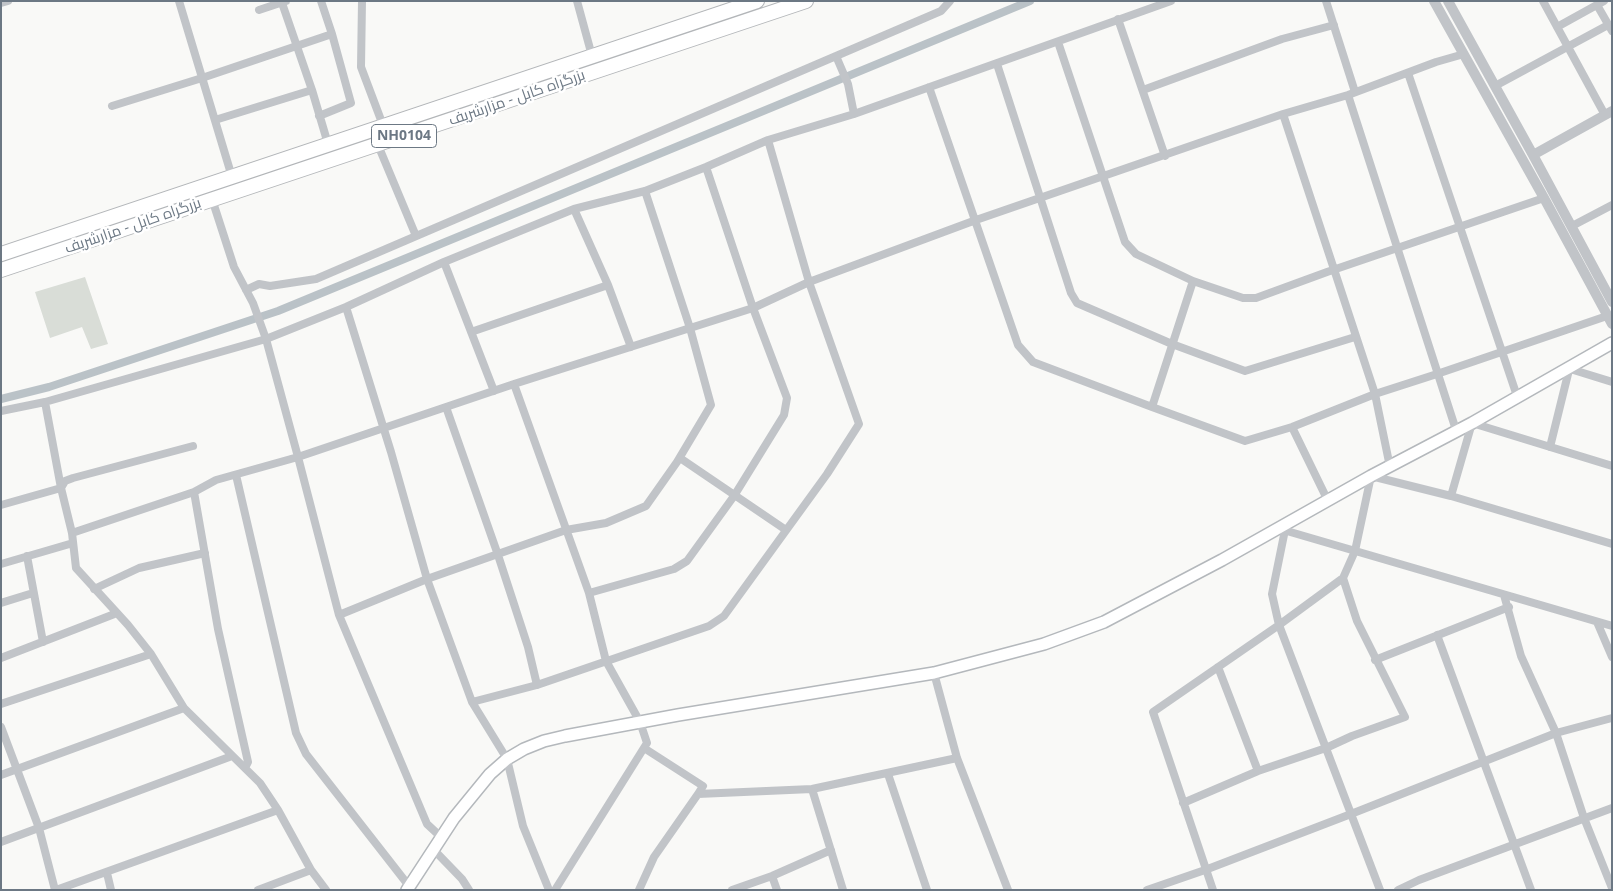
<!DOCTYPE html>
<html>
<head>
<meta charset="utf-8">
<style>
  body { margin:0 }
  #map { position:relative; width:1613px; height:891px; overflow:hidden; background:#f9f9f7; font-family:"Open Sans",sans-serif }
  canvas { display:block }
  .frame { position:absolute; inset:0; border:2px solid #6c7884; pointer-events:none }
</style>
</head>
<body>
<div id="map">
<canvas width="1613" height="891"></canvas>
<div class="frame"></div>
</div>
<script>
const ctx = document.querySelector('canvas').getContext('2d');
ctx.lineJoin = 'round';
function paint(path, color) { ctx.fillStyle = color; ctx.fill(path, 'evenodd'); }
const toPath = rows => new Path2D(rows.map(r => 'M' + r).join(''));
function trace(path, color, width, dash) { ctx.strokeStyle = color; ctx.lineWidth = width; ctx.lineCap = dash ? 'butt' : 'round'; ctx.setLineDash(dash || []); ctx.stroke(path); }
function label(font, color, halo, rows, align = 'center') {
  ctx.font = font + ' "Open Sans",Cairo,sans-serif'; ctx.lineWidth = 5; ctx.setLineDash([]); ctx.textBaseline = 'middle'; ctx.strokeStyle = halo; ctx.fillStyle = color; for (const [text, x, y, turn = 0] of rows) {
    ctx.save(); ctx.translate(x, y); ctx.rotate((+turn || 0) * Math.PI / 180); ctx.textAlign = isNaN(turn) ? turn : align; if (halo) ctx.strokeText(text, 0, 0); ctx.fillText(text, 0, 0); ctx.restore();
  }
}
const green = toPath([
  [85,277,108,344,91,349,82,327,50,338,35,292]
]);
const canal = toPath([
  [1,399,49,387,278,311,1030,1]
]);
const minor = toPath([
  [179,1,232,177],
  [362,1,361,67,384,128],
  [577,1,592,56],
  [1326,1,1355,92],
  [1543,1,1605,115],
  [1,3,8,1],
  [282,3,312,90,328,144],
  [1597,5,1612,31],
  [259,10,286,1],
  [1118,19,1165,156],
  [1557,27,1604,1],
  [1058,42,1125,242,1136,254,1193,281],
  [836,56,848,84,854,114],
  [997,64,1071,293,1077,303,1172,344,1245,371,1355,337],
  [1408,73,1517,396],
  [1495,86,1608,25],
  [929,87,1018,345,1033,362,1152,407,1193,281,1243,298,1256,298,1327,272,1544,198],
  [1143,90,1282,39,1334,25],
  [1348,95,1456,430],
  [112,106,202,78,332,34],
  [1283,114,1375,394,1390,467],
  [319,116,351,103,332,34,321,1],
  [215,120,312,90],
  [378,145,416,236],
  [212,199,234,267,253,303,266,339,298,457,339,615,427,824,441,837],
  [574,209,608,285,631,347],
  [1572,226,1612,205],
  [444,262,494,391],
  [246,290,259,284,270,286,316,279,941,11,950,1],
  [346,307,391,452,427,579,472,702,507,759,523,826,549,890],
  [471,332,608,285],
  [1567,368,1612,382],
  [514,384,589,593,606,661,640,722,647,743,555,890],
  [45,402,61,488,72,533,76,568,128,625,151,654,184,708,260,783,278,810,311,870,326,890],
  [446,407,498,555,528,647,537,685],
  [1152,407,1245,441,1292,427,1375,394,1437,374,1607,316],
  [1,411,45,402,266,339,346,307,444,262,574,209,645,191,706,167,768,140,854,114,1171,1],
  [1292,427,1328,501],
  [1550,447,1569,370],
  [680,458,786,530],
  [236,475,296,733,306,754,409,886],
  [194,492,218,629,248,762,245,768],
  [1451,496,1472,423,1612,466],
  [1,505,61,488,65,481,73,478,193,446],
  [1280,529,1612,626],
  [1285,530,1272,594,1279,625,1380,890],
  [72,533,194,492,216,480,298,457,514,384,753,308,809,282,976,220,1283,114,1348,95,1436,62,1464,54],
  [27,556,43,642],
  [1,564,73,543],
  [94,589,139,568,205,553],
  [589,593,674,569,687,561,734,496,784,415,787,398,753,308,706,167],
  [1504,595,1521,656,1556,733,1584,818,1612,888],
  [1,603,33,593],
  [339,615,427,579,566,530,606,523,646,506,677,462,711,405,690,328,645,191],
  [1597,622,1612,657],
  [1437,635,1531,890],
  [1,658,117,613],
  [1375,660,1509,607],
  [1218,667,1258,771],
  [934,673,957,758,1008,890],
  [472,702,537,685,709,626,724,616,827,474,859,424,809,282,768,140],
  [1,704,151,654],
  [1,727,39,828,55,890],
  [644,748,703,786,698,794],
  [888,774,927,890],
  [1,775,184,708],
  [812,789,843,890],
  [1183,803,1258,771,1326,748,1352,736,1405,717,1357,621,1343,578],
  [1,842,232,756],
  [433,849,462,879,469,890],
  [107,873,111,890],
  [772,876,777,890],
  [56,890,278,810],
  [258,890,311,870],
  [639,890,654,857,698,794,812,789,957,758],
  [732,890,772,876,831,850],
  [1147,890,1205,870,1351,814,1556,733,1612,718],
  [1213,890,1153,712,1279,625,1343,578,1355,551,1371,476,1451,496,1612,544],
  [1398,890,1419,880,1612,808]
]);
const tertiary = toPath([
  [1434,1,1544,198,1612,324],
  [1448,1,1533,155,1612,302],
  [1533,155,1612,111]
]);
const secondary = toPath([
  [407,890,454,818,490,774,507,759,524,749,544,741,565,736,678,715,934,673,1044,644,1104,622,1222,560,1371,476,1472,423,1612,343]
]);
const trunk = toPath([
  [1,254,757,1],
  [1,270,806,1]
]);
const shields = [
  [404,136,65]
];
const shieldNames = [
  ["NH0104",404,136]
];
const streetNames = [
  ["بزرگراه کابل - مزارشریف",517,98,-19],
  ["بزرگراه کابل - مزارشریف",133,226,-19]
];
paint(green, '#d9ddd7');
trace(canal, '#bac2c7', 8);
trace(secondary, '#b4b8bc', 14);
trace(trunk, '#b3b6b9', 16);
trace(minor, '#c1c4c8', 8);
trace(tertiary, '#c1c4c8', 10);
trace(secondary, '#fff', 11);
trace(trunk, '#fff', 14);
for (const [x, y, w] of shields) { const box = new Path2D(); box.roundRect(x - w / 2, y - 11.5, w, 23, 4); ctx.fillStyle = '#fff'; ctx.fill(box); trace(box, '#6c7884', 1); }
label('bold 14px', '#6c7884', null, shieldNames);
label('15px', '#6c7884', '#fff', streetNames);
</script>
</body>
</html>
